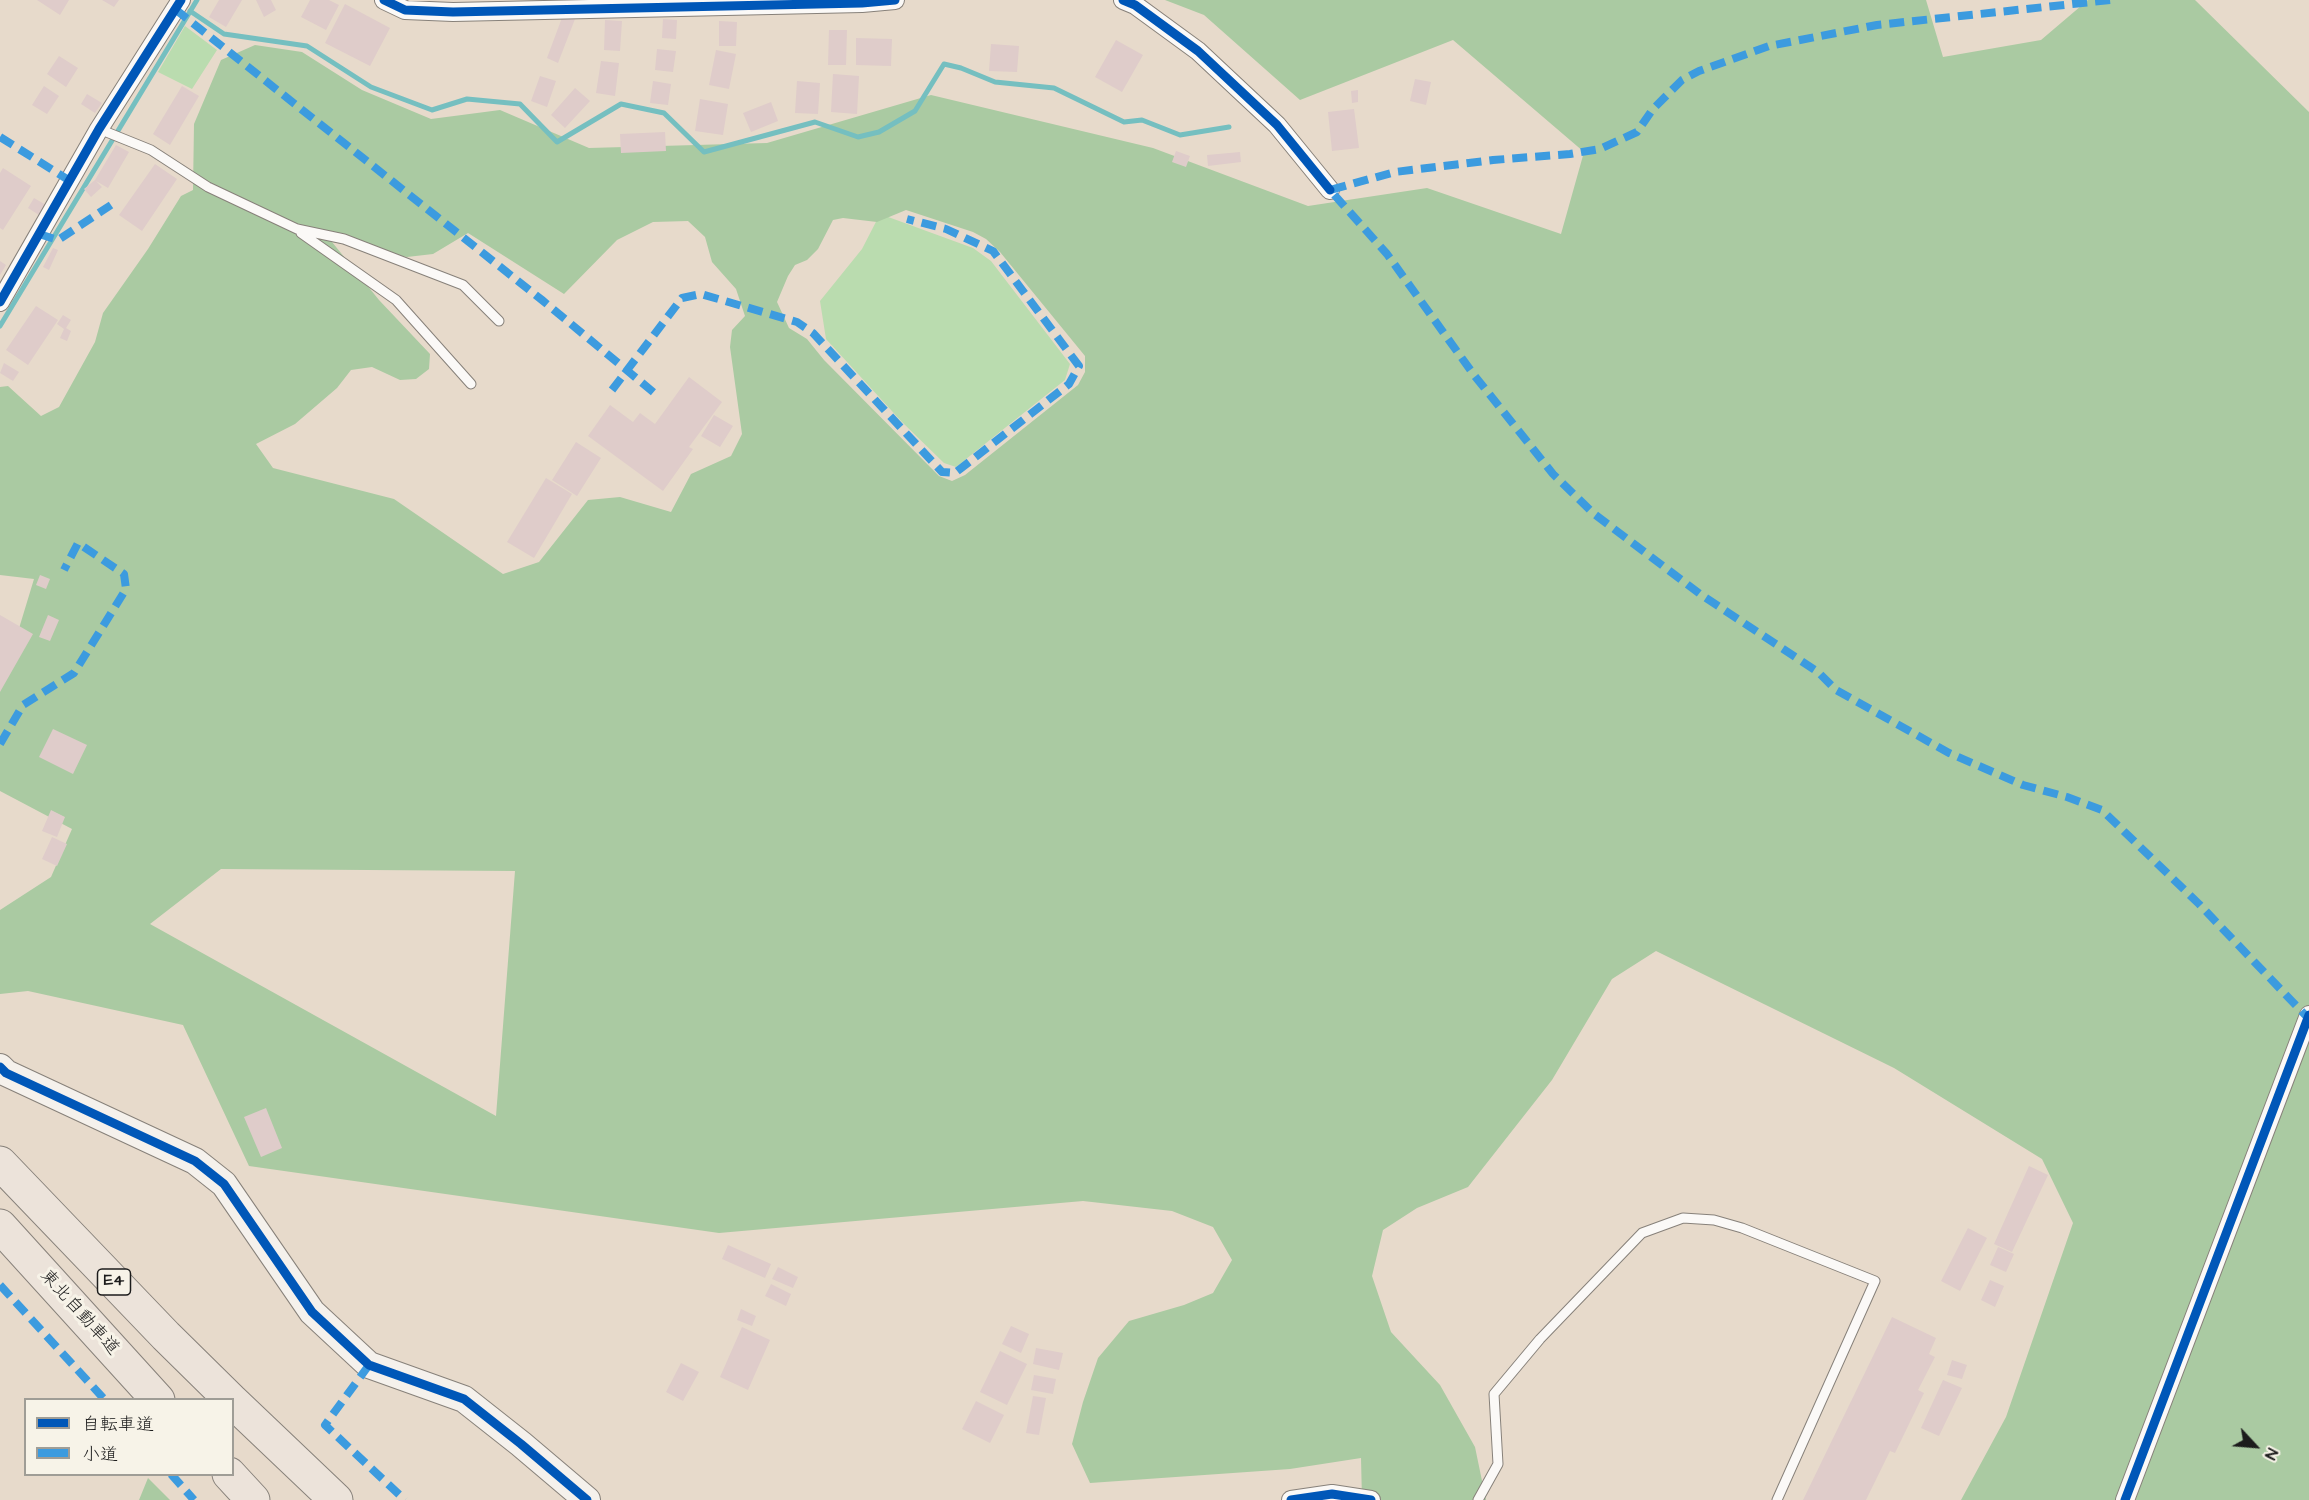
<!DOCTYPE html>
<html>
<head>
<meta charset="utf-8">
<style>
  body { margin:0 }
  #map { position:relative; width:2309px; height:1500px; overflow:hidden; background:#e7dacb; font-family:"Architects Daughter","Klee One",sans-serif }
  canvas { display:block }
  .legend { position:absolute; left:24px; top:1398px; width:210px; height:78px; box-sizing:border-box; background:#f7f3e8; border:2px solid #9f9d96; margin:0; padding:8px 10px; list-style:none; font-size:18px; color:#1c1c1c }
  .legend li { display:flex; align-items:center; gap:12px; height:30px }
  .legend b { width:30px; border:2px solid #9f9d96 }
  .north { position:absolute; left:2225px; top:1416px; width:60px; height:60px; -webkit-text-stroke:4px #f7f3e8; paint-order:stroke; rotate:116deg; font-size:16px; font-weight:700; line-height:24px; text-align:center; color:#1c1c1c }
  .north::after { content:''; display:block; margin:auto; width:21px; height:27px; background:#1c1c1c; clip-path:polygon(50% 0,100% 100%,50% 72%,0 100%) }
</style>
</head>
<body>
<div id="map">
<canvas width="2309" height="1500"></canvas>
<ul class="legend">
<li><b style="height:8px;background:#0057b8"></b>自転車道</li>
<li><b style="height:8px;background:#3c9bdf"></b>小道</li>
</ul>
<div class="north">N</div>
</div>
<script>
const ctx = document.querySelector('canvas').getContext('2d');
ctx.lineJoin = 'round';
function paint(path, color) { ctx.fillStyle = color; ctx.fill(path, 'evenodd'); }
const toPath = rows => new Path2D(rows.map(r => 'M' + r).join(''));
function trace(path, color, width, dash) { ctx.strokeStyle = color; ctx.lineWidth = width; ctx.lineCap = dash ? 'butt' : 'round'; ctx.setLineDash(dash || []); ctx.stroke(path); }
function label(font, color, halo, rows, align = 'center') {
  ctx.font = font + ' "Architects Daughter","Klee One",sans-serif'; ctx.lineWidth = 6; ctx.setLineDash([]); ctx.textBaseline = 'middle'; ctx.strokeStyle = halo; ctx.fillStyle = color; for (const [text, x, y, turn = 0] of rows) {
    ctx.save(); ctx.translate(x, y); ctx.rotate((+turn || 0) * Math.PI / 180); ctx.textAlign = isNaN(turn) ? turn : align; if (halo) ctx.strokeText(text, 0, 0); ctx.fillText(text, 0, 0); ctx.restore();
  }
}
const green = toPath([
  [185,26,217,50,192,89,158,72],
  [880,214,973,248,991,261,1070,364,1065,380,956,467,944,463,902,422,826,339,820,301,862,249]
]);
const forest = toPath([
  [1165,0,1926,0,1943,57,2041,40,2088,0,2195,0,2309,112,2309,1500,1961,1500,2006,1417,2073,1223,2042,1159,1894,1068,1656,951,1612,979,1552,1080,1468,1187,1417,1208,1383,1230,1372,1276,1391,1332,1440,1385,1475,1447,1486,1500,1362,1500,1361,1458,1290,1469,1090,1483,1072,1444,1083,1402,1098,1358,1129,1321,1184,1305,1213,1293,1232,1260,1213,1227,1172,1211,1083,1201,719,1233,249,1166,183,1025,28,991,0,994,0,910,51,877,72,829,0,791,0,691,34,579,0,575,0,387,8,386,41,416,59,407,95,342,103,313,148,249,181,196,193,190,194,124,221,60,255,45,302,52,362,90,431,119,500,110,589,148,767,143,931,95,1153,148,1308,206,1427,188,1561,234,1584,152,1453,40,1300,100,1204,15],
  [906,210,973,232,986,239,1000,252,1085,356,1085,372,1078,385,965,475,952,481,939,476,824,360,807,339,789,328,777,302,788,276,795,265,807,260,818,249,833,220,843,218,877,222],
  [688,221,705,237,712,262,736,289,745,316,732,330,730,347,742,434,731,456,691,474,671,512,620,497,588,500,539,562,503,574,394,499,273,468,256,444,295,424,337,388,351,370,372,367,400,380,416,379,429,369,430,354,379,300,332,242,407,257,433,254,468,233,564,294,617,240,653,222],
  [221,869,515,871,496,1116,150,924],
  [148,1478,170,1500,139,1500]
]);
const stream = toPath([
  [190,11,224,34,307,46,371,87,432,110,467,99,520,104,557,142,621,104,664,113,704,152,815,122,858,137,879,132,915,111,944,64,961,68,995,82,1054,88,1124,122,1142,120,1180,135,1229,127],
  [0,326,197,0]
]);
const building = toPath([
  [37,0,69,0,60,15],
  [102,0,119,0,114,7],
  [219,0,242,0,226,27,209,17],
  [256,0,271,0,276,10,264,17],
  [310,0,329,0,339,5,326,30,301,17],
  [345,4,390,28,370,66,325,43],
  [563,15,575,19,558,63,547,58],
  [663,19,677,20,676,39,662,38],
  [605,20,622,21,620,51,604,50],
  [719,21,737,22,736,46,719,46],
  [829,30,847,30,846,65,828,65],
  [856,38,892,39,891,66,856,65],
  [1116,40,1143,55,1122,92,1095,77],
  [991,44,1019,46,1017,72,989,71],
  [657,49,676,51,673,72,655,70],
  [716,50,736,54,729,89,709,85],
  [59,56,78,68,66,87,47,74],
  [601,61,619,63,615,96,596,93],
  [833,74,859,76,857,114,831,112],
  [540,76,556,81,547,107,531,101],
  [1415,79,1431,82,1426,105,1410,101],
  [653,81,671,84,668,105,650,103],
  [797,81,820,83,818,114,795,113],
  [44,86,59,96,47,114,32,105],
  [182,86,199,96,170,145,153,134],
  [575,88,590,101,565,128,551,115],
  [1358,90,1358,102,1352,103,1351,91],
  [87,94,102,103,95,113,81,104],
  [700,99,728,104,723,135,695,131],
  [771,102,778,121,751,132,743,113],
  [1354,109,1359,148,1332,151,1328,112],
  [665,132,666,151,621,153,620,134],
  [116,145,129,152,108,188,96,181,102,187,91,197,84,189,95,180],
  [1176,151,1190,156,1186,167,1172,162],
  [1240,152,1241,162,1208,166,1207,155],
  [155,164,177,179,142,231,119,215],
  [3,168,31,186,3,230,0,228,0,173],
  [34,198,46,205,39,215,28,208],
  [53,248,58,250,49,270,43,267],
  [0,261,6,265,0,275],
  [36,306,58,320,28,365,6,350],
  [63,315,71,320,66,328,71,331,67,341,60,338,64,329,57,324],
  [4,363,19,372,13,381,0,373],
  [689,377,722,402,689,447,693,449,663,491,588,436,610,405,633,422,640,413,655,424],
  [714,415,733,426,720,447,701,436],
  [576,442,601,458,577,496,552,480],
  [546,478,572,494,534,558,507,542],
  [40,575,50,579,46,589,36,585],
  [0,615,33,634,0,692],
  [48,615,59,620,50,641,39,637],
  [53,729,87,745,73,774,39,757],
  [51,810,65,817,57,837,42,831],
  [52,837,67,844,57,866,42,859],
  [266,1108,282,1148,261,1157,244,1117],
  [2029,1166,2048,1175,2012,1252,1994,1244],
  [1968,1228,1987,1238,1960,1291,1941,1281],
  [728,1245,771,1264,765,1278,722,1259],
  [1998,1247,2014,1254,2006,1272,1990,1265],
  [778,1267,798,1277,793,1288,772,1279],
  [1990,1280,2004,1286,1995,1307,1981,1300],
  [771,1284,791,1294,786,1306,765,1296],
  [741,1309,756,1316,752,1326,737,1320],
  [1892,1317,1936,1338,1929,1354,1935,1357,1918,1390,1924,1393,1895,1453,1890,1451,1866,1500,1803,1500],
  [1011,1326,1029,1334,1021,1353,1002,1344],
  [742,1327,770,1340,748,1390,720,1377],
  [1036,1348,1063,1353,1059,1370,1033,1364],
  [1000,1351,1027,1364,1007,1405,980,1392],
  [1952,1360,1967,1365,1962,1379,1947,1375],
  [681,1363,699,1372,683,1401,666,1392],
  [1034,1375,1056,1379,1053,1394,1031,1390],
  [1943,1380,1962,1388,1939,1436,1921,1428],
  [1033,1396,1046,1398,1039,1435,1026,1433],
  [976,1401,1004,1415,990,1443,962,1429]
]);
const lane = toPath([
  [99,129,151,150,208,187,297,229,344,239,463,285,499,321],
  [301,233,396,300,471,384],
  [1478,1500,1498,1464,1494,1394,1540,1339,1642,1233,1683,1218,1714,1220,1742,1228,1875,1281,1777,1500]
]);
const street = toPath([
  [384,0,405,10,453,12,862,3,895,0],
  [1123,0,1135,5,1198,51,1277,125,1330,190],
  [0,302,99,129,181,0],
  [1291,1500,1332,1494,1371,1500],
  [2125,1500,2309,1015]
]);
const secondary = toPath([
  [0,1067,6,1073,195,1161,224,1184,312,1312,369,1365,464,1399,521,1444,587,1500]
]);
const highway = toPath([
  [0,1163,166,1336,231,1400],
  [0,1226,158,1400],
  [232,1401,336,1500],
  [229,1474,253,1500]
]);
const quiet = toPath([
  [2110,0,1877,25,1769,46,1699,71,1682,80,1653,109,1637,132,1600,149,1570,154,1493,160,1395,172,1330,190,1387,254,1474,375,1553,474,1593,513,1700,594,1818,672,1836,690,1949,753,2023,785,2067,797,2102,810,2199,904,2309,1019],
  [175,9,542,300,658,396],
  [0,137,70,181],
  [39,234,58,240,111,205],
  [612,390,682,298,701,294,797,322,813,333,942,472,955,473,1069,384,1079,366,993,251,946,229,907,219],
  [0,744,23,705,74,673,126,589,124,574,78,543,64,570],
  [0,1285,105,1400],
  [369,1365,325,1425,405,1500],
  [171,1474,194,1500]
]);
const cycleway = toPath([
  [384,0,405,10,453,12,862,3,895,0],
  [1123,0,1135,5,1198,51,1277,125,1330,190],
  [0,302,99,129,181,0],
  [0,1067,6,1073,195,1161,224,1184,312,1312,369,1365,464,1399,521,1444,587,1500],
  [1291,1500,1332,1494,1371,1500],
  [2125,1500,2309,1015]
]);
const shields = [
  [114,1282,33]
];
const shieldNames = [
  ["E4",114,1282]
];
const streetNames = [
  ["東北自動車道",79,1313,48]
];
paint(green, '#badcaf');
paint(forest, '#aacaa2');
trace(stream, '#75bfc0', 5);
paint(building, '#dfccca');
trace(lane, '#87817a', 11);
trace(street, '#87817a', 20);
trace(secondary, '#87817a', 28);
trace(highway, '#87817a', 35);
trace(lane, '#fbf9f7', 9);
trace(street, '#fbf9f7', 18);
trace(secondary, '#f5f1ec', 26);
trace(highway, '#ece3da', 33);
trace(quiet, '#3c9bdf', 8, [15, 8]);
trace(cycleway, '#0057b8', 9);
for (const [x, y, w] of shields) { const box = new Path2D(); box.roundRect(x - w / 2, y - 13, w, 26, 4.5); ctx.fillStyle = '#f7f3e8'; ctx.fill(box); trace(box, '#1c1c1c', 1.5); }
label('bold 16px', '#1c1c1c', null, shieldNames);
label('18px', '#1c1c1c', '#f7f3e8', streetNames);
</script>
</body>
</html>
